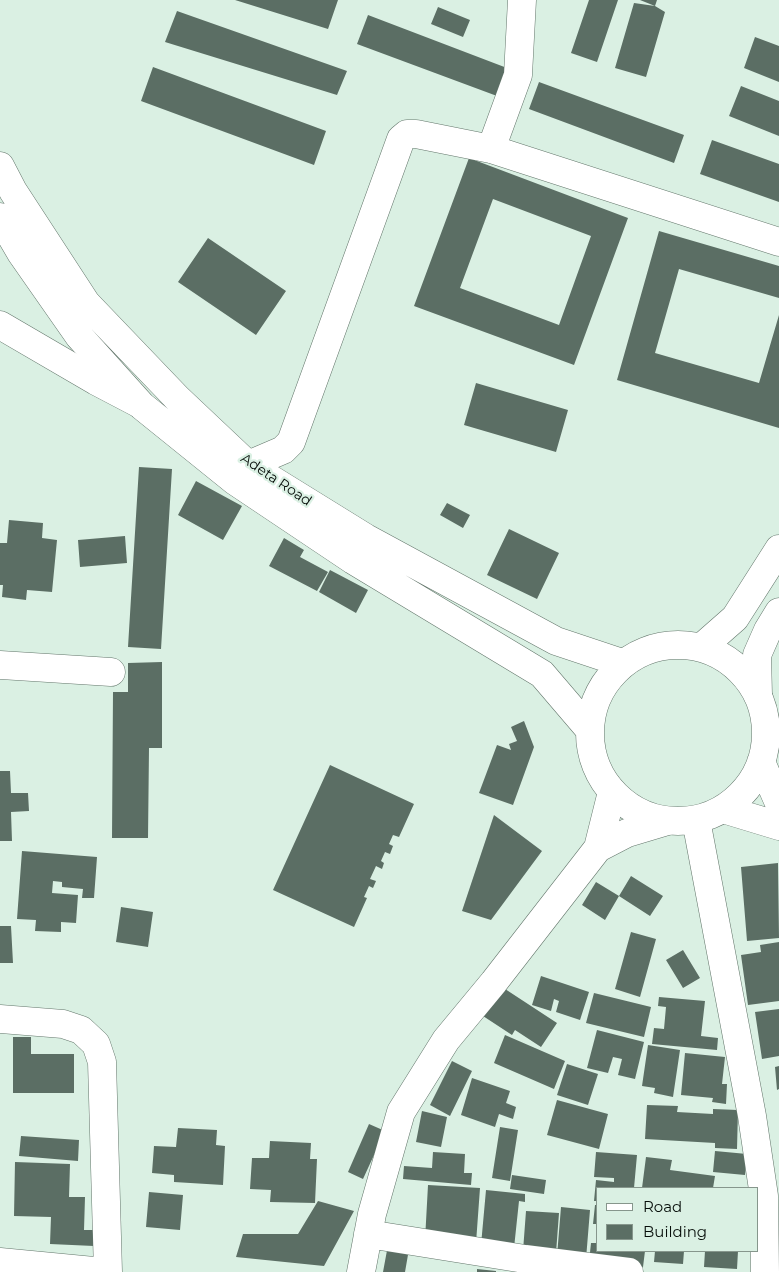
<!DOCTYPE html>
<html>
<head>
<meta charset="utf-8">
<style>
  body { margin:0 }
  #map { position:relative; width:779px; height:1272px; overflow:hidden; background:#daf0e3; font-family:Montserrat,sans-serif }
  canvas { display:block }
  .legend { position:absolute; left:596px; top:1187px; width:162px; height:65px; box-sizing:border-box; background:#daf0e3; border:1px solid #86968c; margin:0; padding:6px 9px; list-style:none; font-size:15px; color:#070e0a }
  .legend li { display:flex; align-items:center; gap:10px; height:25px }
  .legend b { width:25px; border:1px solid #86968c }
</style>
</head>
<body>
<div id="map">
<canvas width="779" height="1272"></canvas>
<ul class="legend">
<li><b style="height:6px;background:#fff"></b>Road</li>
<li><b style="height:14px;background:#5b6e64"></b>Building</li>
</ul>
</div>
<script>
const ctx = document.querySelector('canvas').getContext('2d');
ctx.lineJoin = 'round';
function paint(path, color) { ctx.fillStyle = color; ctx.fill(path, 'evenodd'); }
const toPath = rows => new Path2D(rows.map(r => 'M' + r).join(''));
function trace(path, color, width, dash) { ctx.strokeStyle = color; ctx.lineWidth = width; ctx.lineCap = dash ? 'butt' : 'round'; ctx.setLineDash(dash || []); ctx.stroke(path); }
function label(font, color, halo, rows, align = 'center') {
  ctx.font = font + ' Montserrat,sans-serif'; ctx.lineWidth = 4.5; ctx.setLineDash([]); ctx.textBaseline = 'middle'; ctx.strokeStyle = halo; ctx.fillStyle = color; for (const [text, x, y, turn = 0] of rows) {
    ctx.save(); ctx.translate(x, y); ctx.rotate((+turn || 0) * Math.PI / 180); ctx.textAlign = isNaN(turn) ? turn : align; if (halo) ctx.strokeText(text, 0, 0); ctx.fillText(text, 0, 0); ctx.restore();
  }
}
const building = toPath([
  [235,0,338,0,328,29],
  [589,0,618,0,597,62,571,53],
  [640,0,657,0,655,6],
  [634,3,655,6,665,12,646,77,615,68],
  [438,7,470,20,463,37,431,24],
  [177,11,347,71,337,95,165,42],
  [368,15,507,68,497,96,357,44],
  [755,37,779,46,779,82,744,68],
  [153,67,326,131,314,165,141,101],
  [539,82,684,135,674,163,529,109],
  [741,86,779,101,779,136,729,116],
  [712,140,779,164,779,202,700,174],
  [469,158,628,218,574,365,414,306],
  [493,199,591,236,559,325,460,288],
  [659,231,779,266,779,298,679,269,655,353,759,383,779,315,779,428,617,380],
  [208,238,286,291,256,335,178,282],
  [476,383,568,410,556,452,464,425],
  [139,467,172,469,161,649,128,647],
  [196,481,242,506,223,540,178,515],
  [447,503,470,515,463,528,440,515],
  [9,520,43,523,42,538,57,540,52,592,27,590,26,600,2,597,3,585,0,585,0,543,7,543],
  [509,529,559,553,537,599,487,575],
  [125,536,127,563,80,567,78,540],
  [284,538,304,550,300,557,328,572,317,591,269,566],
  [330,570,368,590,356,613,319,592],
  [162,662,162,748,149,748,148,838,112,838,113,692,128,692,128,663],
  [524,721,534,747,513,805,479,793,497,745,511,750,509,744,517,741,511,727],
  [330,765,414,804,399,837,393,835,389,844,393,846,390,854,385,852,381,861,384,863,382,869,376,866,370,879,376,881,373,888,369,886,364,897,367,898,354,927,273,890],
  [0,771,10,771,11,793,28,793,29,811,11,812,12,841,0,841],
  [494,815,542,851,491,920,462,911],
  [22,851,97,857,94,898,82,898,83,889,62,887,62,882,53,881,52,893,78,895,76,923,61,922,61,932,35,931,36,920,17,919],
  [778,863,779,938,747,941,741,867],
  [631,876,663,896,650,916,619,896,605,920,582,905,596,882,619,896],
  [121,907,153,912,148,947,116,942],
  [0,926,11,926,13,963,0,963],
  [631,932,656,939,640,997,615,989],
  [779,942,779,1001,748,1005,741,955,761,952,760,945],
  [683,950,700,978,683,988,666,960],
  [541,976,589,992,580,1020,556,1012,559,1001,554,999,551,1011,532,1005],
  [502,987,557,1023,541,1047,515,1030,512,1035,483,1016],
  [594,993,651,1007,644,1037,586,1023],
  [659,997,705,1001,701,1036,718,1038,717,1050,652,1044,654,1028,664,1029,666,1007,658,1006],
  [779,1009,779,1056,762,1059,755,1012],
  [597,1030,644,1042,635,1079,618,1075,622,1059,613,1057,608,1073,587,1068],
  [505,1035,565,1061,554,1089,494,1063],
  [13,1037,31,1037,31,1054,74,1054,74,1093,13,1093],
  [648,1045,680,1050,673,1097,654,1093,655,1088,642,1086],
  [685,1053,725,1057,722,1084,727,1084,726,1104,712,1102,713,1098,681,1095],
  [452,1061,472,1071,450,1116,430,1105],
  [567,1064,598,1074,588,1105,557,1095],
  [779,1066,779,1089,777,1090,775,1067],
  [472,1078,510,1091,506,1103,516,1107,513,1119,499,1114,495,1127,461,1115],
  [557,1100,608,1114,599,1149,547,1135],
  [647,1105,678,1106,677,1112,713,1114,713,1109,738,1110,737,1149,715,1148,715,1143,645,1139],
  [422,1111,447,1117,441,1147,416,1142],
  [369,1124,385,1131,363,1179,348,1172],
  [500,1127,518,1130,510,1181,492,1178],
  [178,1128,217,1130,216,1145,225,1146,223,1185,174,1182,174,1175,152,1173,154,1146,176,1147],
  [21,1136,79,1140,78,1161,19,1156],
  [270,1141,311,1143,310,1159,317,1159,315,1203,270,1202,271,1190,250,1189,252,1158,269,1158],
  [715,1151,747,1154,745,1175,713,1172],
  [433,1152,465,1154,464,1173,472,1173,471,1185,403,1179,404,1166,432,1168],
  [596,1152,637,1155,634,1188,598,1188,598,1201,594,1201,596,1180,614,1182,614,1178,594,1177],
  [646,1157,672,1160,670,1170,715,1176,713,1188,642,1188],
  [15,1162,70,1164,69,1197,85,1197,84,1230,94,1230,94,1246,50,1244,51,1217,14,1216],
  [512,1175,546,1180,544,1194,510,1189],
  [428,1185,480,1188,476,1243,425,1240],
  [486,1190,525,1194,525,1202,519,1201,514,1248,481,1245],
  [149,1192,183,1195,180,1230,146,1227],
  [318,1201,354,1211,324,1266,236,1257,243,1234,298,1234],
  [595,1205,598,1205,598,1224,593,1224],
  [561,1207,590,1210,586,1259,557,1256],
  [526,1211,559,1213,556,1253,523,1251],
  [591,1243,598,1243,598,1251,645,1251,643,1267,589,1262],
  [388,1245,409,1249,405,1272,383,1272],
  [655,1251,684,1251,683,1264,654,1262],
  [705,1251,738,1251,737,1269,704,1267],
  [477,1269,496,1271,496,1272,477,1272]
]);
const minor = toPath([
  [491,149,518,75,522,0],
  [0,325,96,381,138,403],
  [248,465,283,450,291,442,401,139,407,134,416,134,491,149,779,242],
  [702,647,735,618,779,549],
  [0,665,111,672],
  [758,695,757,655,768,630,779,612],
  [598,848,627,833,667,821],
  [0,1019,63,1024,81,1030,96,1044,102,1062,108,1272],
  [368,1234,525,1259,629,1272],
  [0,1262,104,1272],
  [361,1272,372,1214,401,1112,446,1040,494,982,598,848,612,792]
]);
const major = toPath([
  [0,166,13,191,86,303,177,398,248,465,366,538,556,641,622,663],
  [0,217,21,253,79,336,142,406,235,481,353,560,542,674,589,729],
  '590 733a88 88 0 1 1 176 0a88 88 0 1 1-176 0Z',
  [761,762,779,803],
  [723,809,779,826],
  [696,820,752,1116,764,1196,765,1272]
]);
const streetNames = [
  ["Adeta Road",276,480,34]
];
paint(building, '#5b6e64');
trace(minor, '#63766b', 29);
trace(major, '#63766b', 29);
trace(minor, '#fff', 28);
trace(major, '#fff', 28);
label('14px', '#070e0a', '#daf0e3', streetNames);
</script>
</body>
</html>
